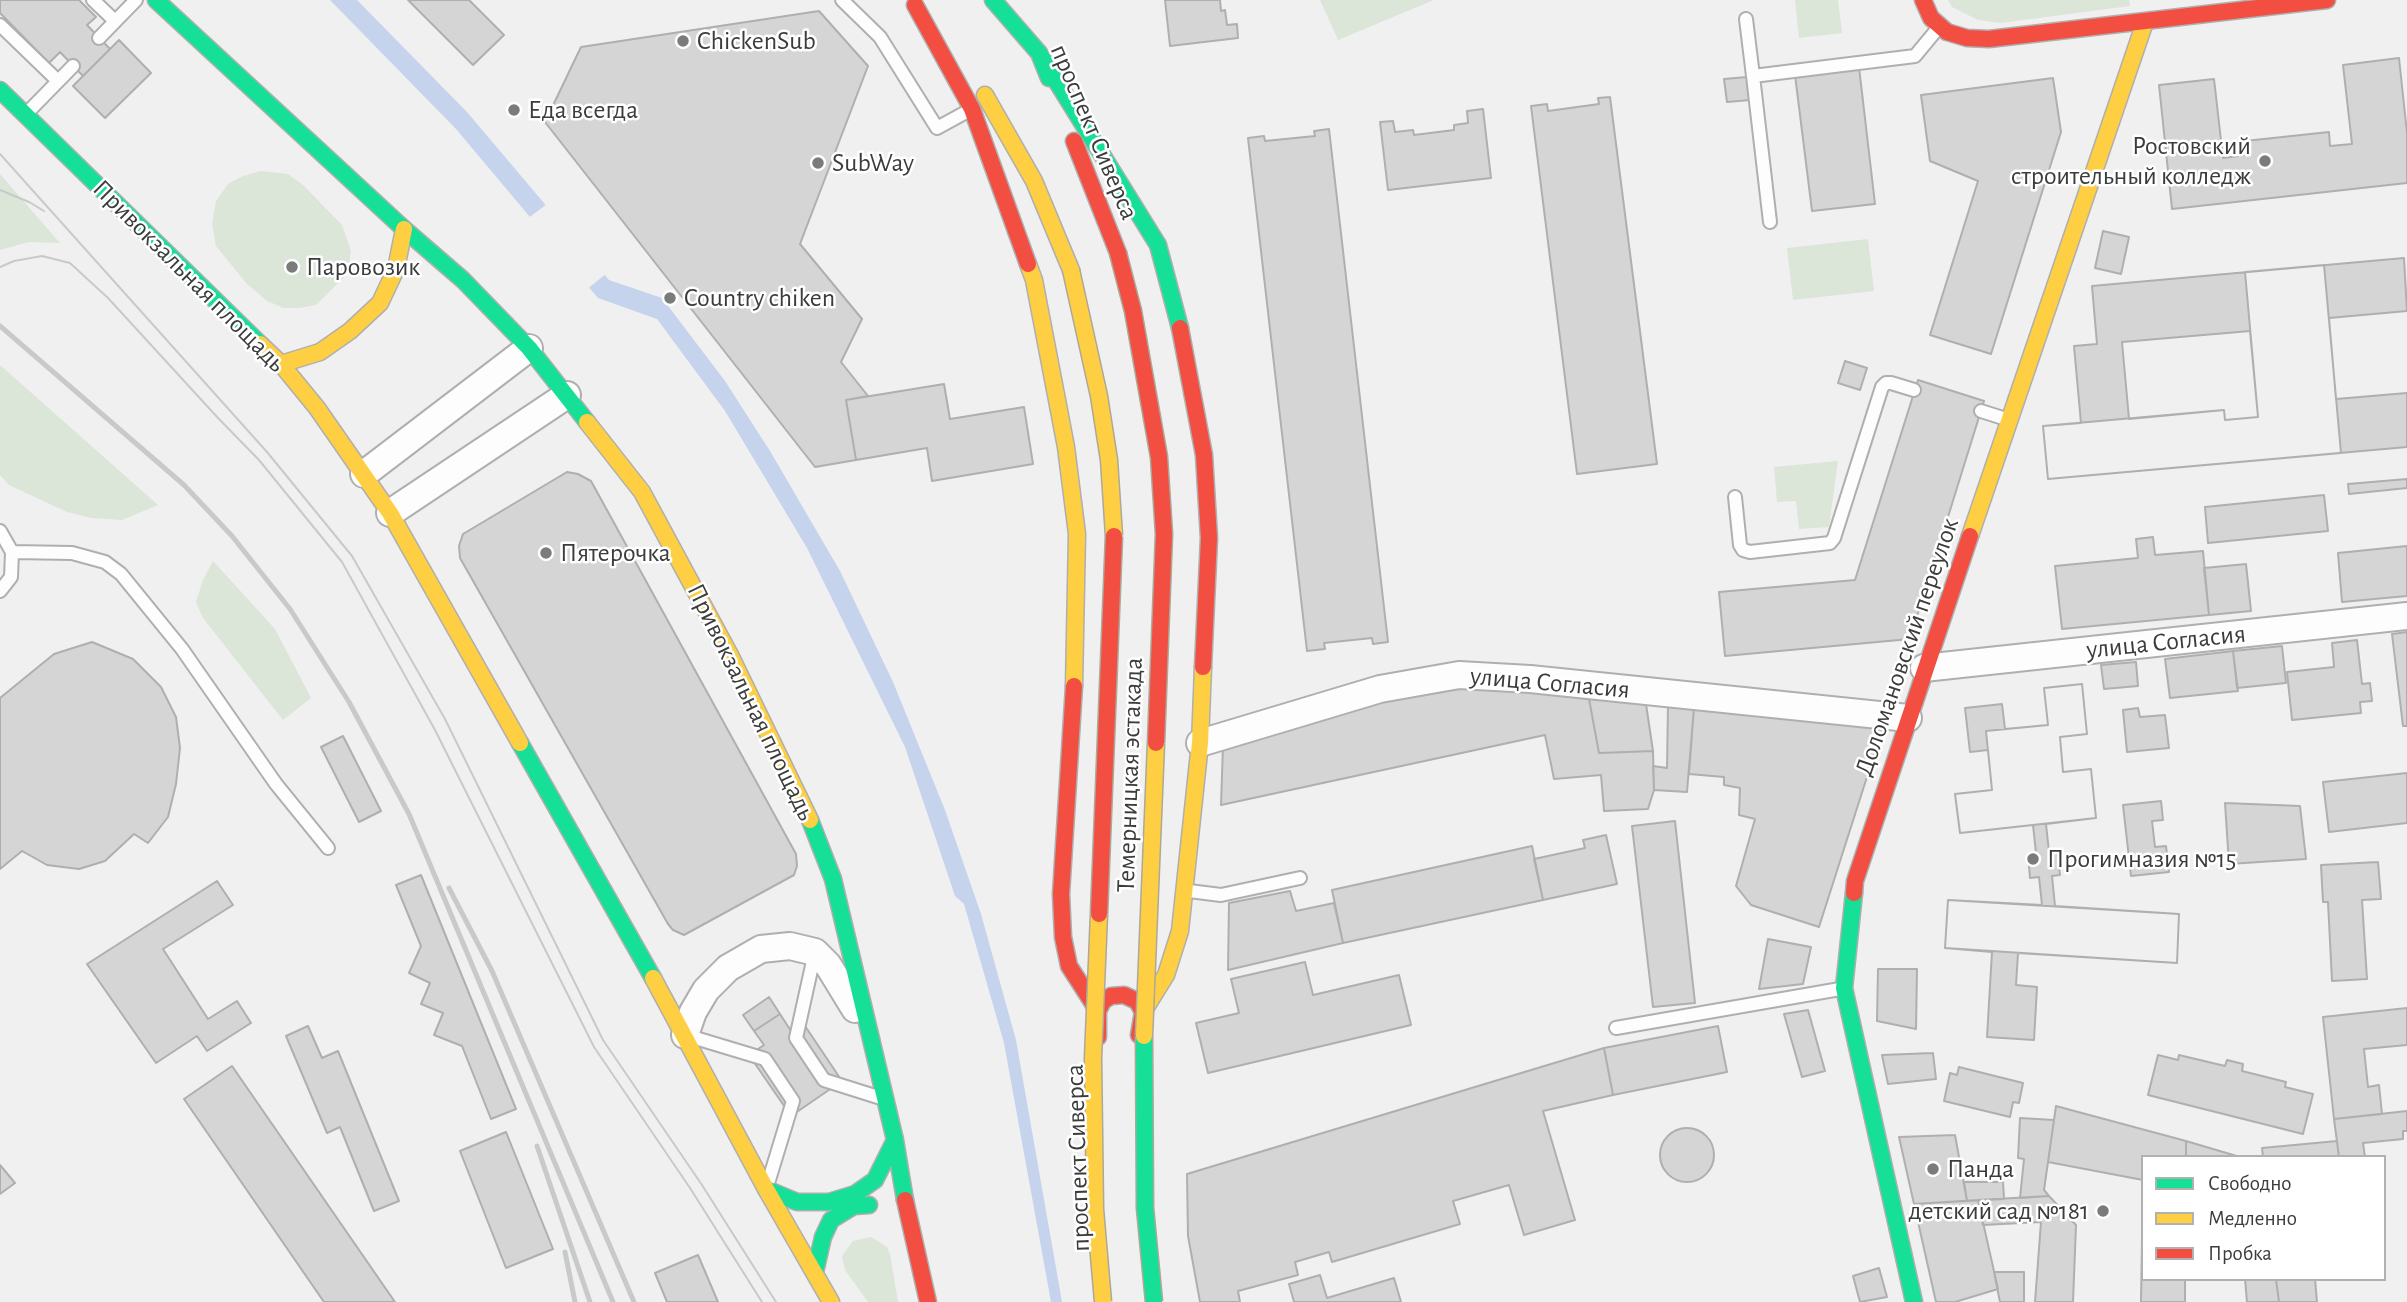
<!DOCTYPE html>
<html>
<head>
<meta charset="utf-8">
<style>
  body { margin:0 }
  #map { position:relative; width:2407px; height:1302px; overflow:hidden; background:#f0f0f0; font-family:"Alegreya Sans",sans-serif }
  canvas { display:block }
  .legend { position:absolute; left:2141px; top:1155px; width:245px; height:126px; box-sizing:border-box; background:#fff; border:2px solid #b1b1b1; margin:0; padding:9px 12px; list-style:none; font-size:21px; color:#3b3c3c }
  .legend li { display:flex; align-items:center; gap:14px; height:35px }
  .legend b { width:35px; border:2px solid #b1b1b1 }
</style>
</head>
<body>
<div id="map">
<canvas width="2407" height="1302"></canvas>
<ul class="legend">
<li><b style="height:9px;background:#16e098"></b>Свободно</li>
<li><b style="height:9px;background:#ffcf43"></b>Медленно</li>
<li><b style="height:9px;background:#f24e42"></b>Пробка</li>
</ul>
</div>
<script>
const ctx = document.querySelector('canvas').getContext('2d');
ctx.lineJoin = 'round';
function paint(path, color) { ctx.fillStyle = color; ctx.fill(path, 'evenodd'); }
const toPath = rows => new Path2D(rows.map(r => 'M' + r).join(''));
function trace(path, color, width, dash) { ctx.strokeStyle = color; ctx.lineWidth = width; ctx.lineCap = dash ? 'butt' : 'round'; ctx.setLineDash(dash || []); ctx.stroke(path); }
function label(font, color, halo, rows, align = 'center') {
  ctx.font = font + ' "Alegreya Sans",sans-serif'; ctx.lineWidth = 5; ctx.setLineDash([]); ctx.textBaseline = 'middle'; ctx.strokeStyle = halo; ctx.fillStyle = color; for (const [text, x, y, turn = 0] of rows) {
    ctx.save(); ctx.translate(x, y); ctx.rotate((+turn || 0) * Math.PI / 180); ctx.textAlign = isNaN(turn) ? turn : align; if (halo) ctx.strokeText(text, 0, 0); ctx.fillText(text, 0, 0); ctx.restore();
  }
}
const green = toPath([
  [1320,0,1434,0,1338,40],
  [1795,0,1838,0,1842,33,1799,38],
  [1948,0,2129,0,2130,6,2001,23,1978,20,1952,7],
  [261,171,288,174,303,185,342,225,351,251,349,265,343,278,316,305,299,308,284,308,267,301,247,284,216,246,212,224,216,201,228,184,243,176],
  [0,174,60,243,29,242,0,250],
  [1868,239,1874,291,1793,300,1787,248],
  [0,365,158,505,122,520,91,518,67,512,9,485,0,475],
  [1838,461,1829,527,1799,529,1796,501,1777,502,1774,467],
  [213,561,275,629,311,698,283,720,203,618,196,602,203,580],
  [871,1237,887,1247,890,1254,898,1302,868,1302,845,1270,842,1256,853,1241]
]);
const water = toPath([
  [330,0,357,0,467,112,609,280,662,298,725,381,770,451,840,571,893,682,945,810,981,914,1016,1040,1062,1302,1051,1302,1004,1043,964,904,955,896,905,747,807,548,725,411,657,319,598,298,456,129]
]);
const pier = toPath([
  [547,204,607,273,586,290,527,219]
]);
const building = toPath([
  [0,0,79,0,96,17,87,25,110,49,83,76,60,52,49,63,0,13,0,0],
  [408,0,469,0,504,35,473,65,408,0],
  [1165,0,1220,0,1221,11,1225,10,1227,25,1237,24,1238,38,1170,46,1165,0],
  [819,11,868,66,800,244,862,319,841,362,868,396,846,400,856,460,815,467,545,122,581,47,819,11],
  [119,40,151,73,105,118,73,86,119,40],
  [2399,58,2407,133,2407,183,2172,209,2159,85,2214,79,2223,158,2246,155,2245,141,2329,132,2330,146,2352,144,2343,65,2399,58],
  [1859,67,1875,204,1812,211,1795,75,1859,67],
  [1747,77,1750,100,1727,102,1724,79,1747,77],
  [2053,78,2061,132,1991,354,1930,335,1978,181,1930,161,1921,95,2053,78],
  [1610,97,1657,464,1577,474,1531,106,1547,104,1548,111,1599,104,1598,98,1610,97],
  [1483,109,1491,178,1388,190,1380,122,1393,121,1395,132,1413,130,1414,135,1454,130,1454,125,1468,123,1467,111,1483,109],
  [1329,129,1388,642,1373,644,1372,638,1324,643,1325,649,1307,651,1248,138,1264,136,1265,141,1315,136,1314,131,1329,129],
  [2103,231,2129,237,2121,274,2095,268,2103,231],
  [2404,258,2407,311,2329,318,2336,399,2407,393,2407,447,2048,479,2043,426,2081,423,2074,346,2097,344,2092,286,2404,258],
  [2250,331,2258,417,2225,420,2224,410,2129,419,2122,342,2250,331],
  [2324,265,2341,453,2048,479,2043,426,2224,410,2225,420,2258,417,2245,272,2324,265],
  [1845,361,1867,368,1860,390,1838,383,1845,361],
  [1918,380,1984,401,1910,639,1725,656,1719,592,1855,580,1918,380],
  [944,384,950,419,1024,407,1033,464,932,481,927,448,856,460,846,400,944,384],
  [567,472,578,474,591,481,796,854,797,866,794,875,684,935,673,930,668,924,460,558,459,546,463,534,567,472],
  [2407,479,2407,488,2349,494,2348,484,2407,479],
  [2324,495,2328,531,2208,543,2205,507,2324,495],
  [2153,537,2155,555,2203,551,2209,615,2062,629,2055,566,2138,558,2136,539,2153,537],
  [2407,546,2407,596,2342,602,2338,553,2407,546],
  [2246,564,2251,611,2209,615,2204,568,2246,564],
  [2407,632,2407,726,2403,726,2392,634,2407,632],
  [2357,640,2362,684,2370,683,2372,701,2360,702,2361,713,2292,720,2287,672,2334,667,2332,643,2357,640],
  [92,642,133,659,161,687,176,717,180,748,176,784,168,817,148,843,134,834,105,861,79,869,47,865,22,851,0,869,0,698,54,654,92,642],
  [2282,646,2286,683,2237,688,2233,651,2282,646],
  [2233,651,2238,691,2170,698,2165,659,2233,651],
  [2136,662,2138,686,2104,689,2101,665,2136,662],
  [1449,683,1589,699,1599,753,1653,751,1654,790,1648,809,1604,811,1601,775,1554,779,1545,735,1221,805,1223,745,1449,683],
  [2082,684,2087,734,2060,737,2063,772,2091,769,2096,818,2046,824,2049,852,2057,851,2060,875,2052,876,2055,906,2179,914,2177,963,2018,953,2016,985,2037,987,2034,1040,1987,1037,1992,952,1945,948,1948,900,2042,905,2039,877,2030,878,2028,854,2036,853,2033,825,1960,833,1955,794,1992,790,1988,750,1970,752,1965,708,2002,704,2005,729,2048,725,2044,688,2082,684],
  [2082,684,2087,734,2060,737,2063,772,2091,769,2096,818,1960,833,1955,794,1992,790,1986,731,2048,725,2044,688,2082,684],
  [1589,699,1646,704,1653,751,1599,753,1589,699],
  [1668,706,1694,707,1687,792,1654,790,1653,766,1667,768,1668,706],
  [1694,707,1801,714,1882,730,1819,927,1751,905,1736,886,1755,819,1739,815,1740,788,1724,785,1724,777,1689,774,1694,707],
  [2138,708,2140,717,2165,715,2169,748,2127,752,2123,710,2138,708],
  [343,736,381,811,359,822,321,747,343,736],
  [2407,773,2407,823,2329,832,2323,782,2407,773],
  [2161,801,2163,820,2152,821,2155,847,2166,846,2169,872,2131,876,2123,805,2161,801],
  [2225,803,2300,806,2306,859,2229,864,2225,803],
  [1675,821,1695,1003,1653,1007,1632,826,1675,821],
  [1606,835,1617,884,1543,900,1534,859,1585,848,1583,840,1606,835],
  [1532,846,1543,900,1343,943,1332,890,1532,846],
  [2378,862,2381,899,2362,900,2367,979,2332,981,2328,902,2323,902,2321,865,2378,862],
  [421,875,516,1109,491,1119,462,1046,434,1035,443,1013,421,1004,430,983,409,973,421,946,396,885,421,875],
  [217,881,233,905,163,949,208,1019,237,1001,251,1023,207,1051,197,1036,156,1063,87,964,217,881],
  [1290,891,1296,911,1334,903,1343,943,1228,970,1229,903,1290,891],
  [1948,900,2179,914,2177,963,1945,948,1948,900],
  [1768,939,1811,947,1803,984,1759,989,1768,939],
  [1305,962,1313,995,1399,975,1411,1025,1208,1073,1196,1023,1239,1013,1231,979,1305,962],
  [1878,969,1917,969,1916,1029,1877,1021,1878,969],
  [769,997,780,1014,754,1031,743,1015,769,997],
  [2407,1008,2407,1045,2364,1049,2368,1087,2379,1085,2382,1114,2334,1119,2323,1017,2407,1008],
  [1808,1010,1825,1071,1802,1077,1784,1014,1808,1010],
  [780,1014,791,1031,803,1023,842,1081,791,1116,749,1055,764,1045,754,1031,780,1014],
  [308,1026,322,1058,338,1051,399,1201,374,1211,340,1127,327,1133,286,1036,308,1026],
  [1718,1026,1727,1072,1613,1095,1604,1048,1718,1026],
  [1604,1048,1613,1095,1543,1111,1575,1220,1524,1235,1509,1185,1453,1201,1460,1224,1332,1262,1329,1252,1295,1262,1298,1275,1238,1291,1240,1302,1200,1302,1188,1236,1187,1174,1604,1048],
  [1933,1053,1936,1079,1888,1084,1882,1055,1933,1053],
  [2158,1055,2178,1060,2179,1055,2225,1066,2227,1060,2243,1064,2242,1071,2286,1082,2285,1087,2313,1094,2303,1134,2148,1095,2158,1055],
  [232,1066,395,1302,324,1302,184,1099,232,1066],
  [1959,1067,2023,1083,2019,1103,2013,1102,2010,1117,1944,1101,1950,1073,1957,1075,1959,1067],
  [2056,1106,2186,1141,2186,1157,2143,1157,2143,1279,2185,1279,2185,1302,2141,1302,2143,1180,2048,1162,2056,1106],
  [2407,1111,2407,1131,2403,1131,2403,1139,2363,1143,2365,1157,2339,1157,2334,1119,2407,1111],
  [2020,1118,2054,1120,2044,1190,2049,1196,2020,1198,2024,1159,2018,1158,2020,1118],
  '1660 1155a27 27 0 1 1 54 0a27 27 0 1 1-54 0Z',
  [506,1132,553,1249,506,1268,460,1151,506,1132],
  [1955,1135,1967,1201,1914,1204,1899,1137,1955,1135],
  [2186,1141,2240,1157,2186,1157,2186,1141],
  [2337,1141,2339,1157,2263,1157,2262,1148,2337,1141],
  [0,1165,15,1183,0,1194,0,1165],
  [1964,1182,2003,1182,2004,1199,1967,1201,1964,1182],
  [2049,1196,2076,1225,2073,1302,2035,1302,2041,1222,1983,1225,1978,1200,2049,1196],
  [1978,1200,1998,1289,1955,1302,1936,1302,1914,1204,1978,1200],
  [698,1255,718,1302,667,1302,655,1273,698,1255],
  [1879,1268,1887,1297,1860,1302,1853,1276,1879,1268],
  [1994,1272,2024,1272,2024,1302,2000,1302,1994,1272],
  [1320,1275,1327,1298,1394,1278,1401,1302,1294,1302,1289,1284,1320,1275],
  [2245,1279,2276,1279,2279,1302,2247,1302,2245,1279],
  [2276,1279,2315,1279,2317,1302,2279,1302,2276,1279]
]);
const lane = toPath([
  [93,0,115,21],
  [842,0,880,37,937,128,968,111],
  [1746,19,1753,76,1915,56,1939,27],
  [0,25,58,81],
  [99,38,136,0],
  [1753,76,1770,222],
  [27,113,73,66],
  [1981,411,2006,419],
  [1735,497,1740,545,1743,550,1750,552,1830,543,1834,538,1882,387,1886,383,1891,383,1914,390],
  [0,531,12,552,11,577,0,591],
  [12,552,72,553,105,562,121,574,182,649,276,784,328,848],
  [1189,891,1221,895,1300,878],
  [815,952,796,1038,824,1080,881,1098],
  [1616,1028,1840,989],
  [692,1037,765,1059,793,1101,769,1180]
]);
const street = toPath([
  [364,474,529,348],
  [390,513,567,395],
  [1924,668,2407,616],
  [1200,743,1380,689,1459,675,1530,679,1908,718],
  [685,1035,693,1012,706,990,728,968,761,949,790,946,815,952,828,965,855,1009]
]);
const fast = toPath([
  [156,0,404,229,463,280,529,348,587,422],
  [993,0,1039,53,1049,78],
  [1039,53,1158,245,1180,328],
  [0,90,260,344],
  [520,743,653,978],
  [810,820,833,879,895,1140,905,1200],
  [1854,893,1844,988,1914,1302],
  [766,1189,797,1202,829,1202,855,1194,875,1180,895,1140],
  [815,1272,823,1237,831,1220,854,1206,869,1205]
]);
const slow = toPath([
  [985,95,1034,181,1071,270],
  [1028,264,1034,280,1066,447,1077,534,1074,686],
  [260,344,281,364,317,408,390,513,520,743],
  [281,364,320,352,350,331,380,303,396,269,404,229],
  [587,422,642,492,730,655,810,820],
  [1970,536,2145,22],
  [653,978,766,1189,831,1302],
  [1143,1012,1166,975,1180,931,1200,743,1203,667]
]);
const jam = toPath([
  [1923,0,1931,18,1947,32,1967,38,1989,39,2327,0],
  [915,5,972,109,1028,264],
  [1074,141,1118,253],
  [1180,328,1204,455,1209,538,1203,667],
  [1074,686,1061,894,1063,937,1069,966,1098,1011],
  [1854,893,1855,881,1970,536],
  [1098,1037,1098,1011,1103,1001,1111,996,1124,995,1137,1001,1143,1012,1139,1035],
  [905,1200,928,1302]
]);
const tram = toPath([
  [0,154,267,452,352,556,445,719,603,1040,702,1185,776,1302],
  [0,190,29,202,44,211],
  [0,267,14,261,42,256,70,263,108,298,218,418,259,460,342,562,435,730,594,1047,690,1188,762,1302]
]);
const rail = toPath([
  [0,326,184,485,232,536,290,609,349,702,409,814,613,1302],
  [449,888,492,971,634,1302],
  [537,1146,590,1302],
  [565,1252,575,1302]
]);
const fastBridge = toPath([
  [1144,1036,1145,1208,1154,1302]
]);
const slowBridge = toPath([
  [1071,270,1099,396,1109,460,1114,536],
  [1099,914,1093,1058,1095,1209,1103,1302],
  [1144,1036,1156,743]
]);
const jamBridge = toPath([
  [1118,253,1133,311,1159,457,1164,534,1156,743],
  [1099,914,1114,536]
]);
const markers = [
  [683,41,7,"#7a7b7b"],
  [514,110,7,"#7a7b7b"],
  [2265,161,7,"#7a7b7b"],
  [818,163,7,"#7a7b7b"],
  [292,267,7,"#7a7b7b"],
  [670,298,7,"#7a7b7b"],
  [546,553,7,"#7a7b7b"],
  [2033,859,7,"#7a7b7b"],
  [1933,1169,7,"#7a7b7b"],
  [2103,1211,7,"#7a7b7b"]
];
const poiNames = [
  ["ChickenSub",697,41],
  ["Еда всегда",528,110],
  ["Ростовский",2251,146,"right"],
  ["строительный колледж",2251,176,"right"],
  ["SubWay",832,163],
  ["Паровозик",306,267],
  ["Country chiken",684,298],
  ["Пятерочка",560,553],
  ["Прогимназия №15",2047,859],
  ["Панда",1947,1169],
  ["детский сад №181",2089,1211,"right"]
];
const streetNames = [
  ["проспект Сиверса",1094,132,67],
  ["Привокзальная площадь",189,276,45],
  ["улица Согласия",2166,642,-6],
  ["Доломановский переулок",1907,647,-71],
  ["улица Согласия",1550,683,5],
  ["Привокзальная площадь",751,702,64],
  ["Темерницкая эстакада",1130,775,-88],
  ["проспект Сиверса",1078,1158,-92]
];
paint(green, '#dbe5d8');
paint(water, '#c5d4ec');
paint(pier, '#f0f0f0');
paint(building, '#d5d5d5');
trace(building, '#afafaf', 2);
trace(lane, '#afafaf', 16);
trace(street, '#afafaf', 30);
trace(fast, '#afafaf', 19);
trace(slow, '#afafaf', 19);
trace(jam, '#afafaf', 19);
trace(lane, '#fdfdfd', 12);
trace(street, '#fdfdfd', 26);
trace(fast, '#16e098', 16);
trace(slow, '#ffcf43', 16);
trace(jam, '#f24e42', 16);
trace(tram, '#c8c9c9', 2);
trace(rail, '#c8c9c9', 5);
trace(fastBridge, '#aca89a', 19, []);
trace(slowBridge, '#aca89a', 19, []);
trace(jamBridge, '#aca89a', 19, []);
trace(fastBridge, '#16e098', 16);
trace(slowBridge, '#ffcf43', 16);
trace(jamBridge, '#f24e42', 16);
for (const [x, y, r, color] of markers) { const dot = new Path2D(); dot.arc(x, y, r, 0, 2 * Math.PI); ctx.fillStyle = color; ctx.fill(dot); trace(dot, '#fff', 2.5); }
label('26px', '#3b3c3c', '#fff', poiNames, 'left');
label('26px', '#3b3c3c', '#fff', streetNames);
</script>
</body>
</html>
